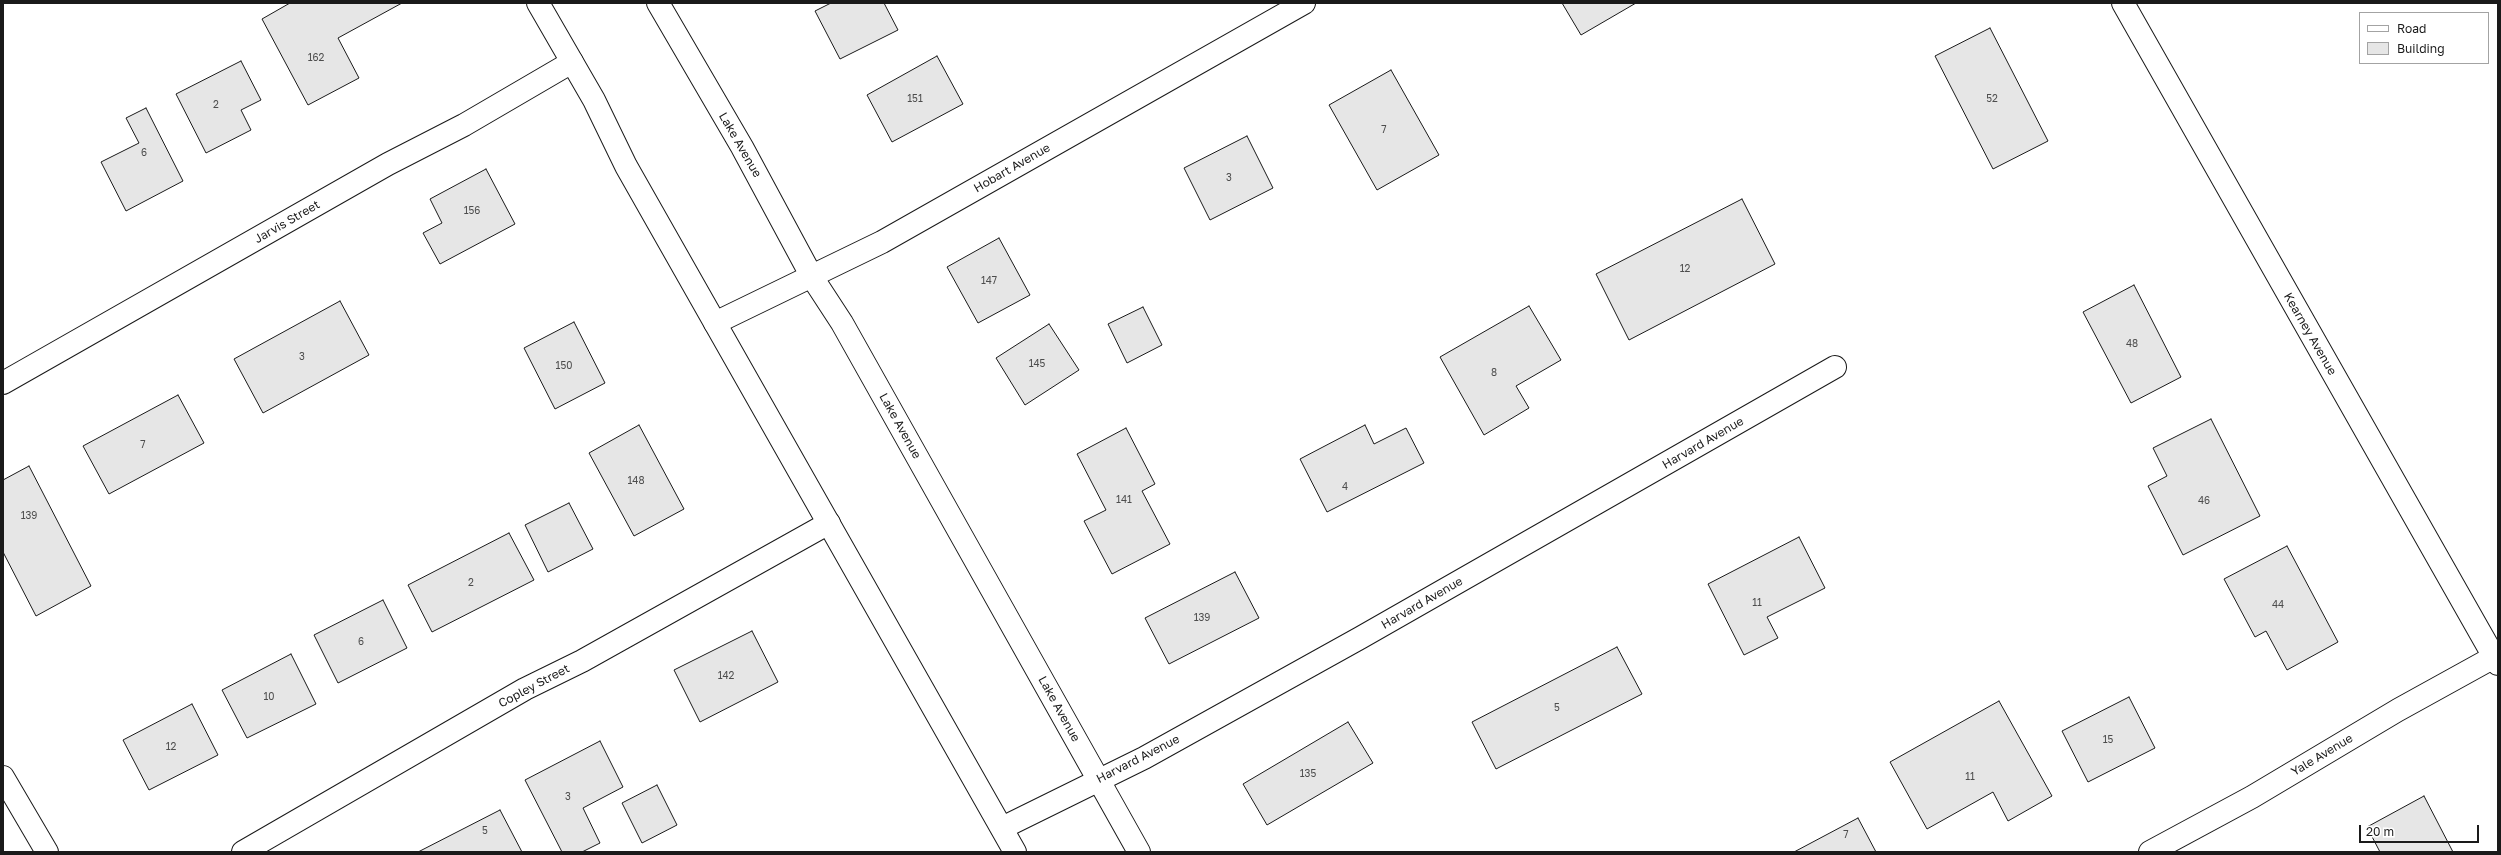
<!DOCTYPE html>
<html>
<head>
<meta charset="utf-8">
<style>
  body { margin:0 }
  #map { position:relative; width:2501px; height:855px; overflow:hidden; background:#fff; font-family:"Golos Text",sans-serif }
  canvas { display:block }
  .frame { position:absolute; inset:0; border:4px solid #1a1a1a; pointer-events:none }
  .legend { position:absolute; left:2359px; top:12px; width:130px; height:52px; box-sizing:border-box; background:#fff; border:1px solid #a3a3a3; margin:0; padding:5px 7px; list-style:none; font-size:12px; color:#1a1a1a }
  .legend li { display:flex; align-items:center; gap:8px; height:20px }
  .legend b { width:20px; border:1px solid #a3a3a3 }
  .scale { position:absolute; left:2359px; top:825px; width:120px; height:18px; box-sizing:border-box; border:2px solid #1a1a1a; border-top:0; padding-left:5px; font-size:12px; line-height:14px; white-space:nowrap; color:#1a1a1a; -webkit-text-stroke:3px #fff; paint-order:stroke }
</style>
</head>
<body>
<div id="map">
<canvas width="2501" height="855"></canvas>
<div class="frame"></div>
<ul class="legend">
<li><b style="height:5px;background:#fff"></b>Road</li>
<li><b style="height:11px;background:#e6e6e6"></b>Building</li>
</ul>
<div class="scale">20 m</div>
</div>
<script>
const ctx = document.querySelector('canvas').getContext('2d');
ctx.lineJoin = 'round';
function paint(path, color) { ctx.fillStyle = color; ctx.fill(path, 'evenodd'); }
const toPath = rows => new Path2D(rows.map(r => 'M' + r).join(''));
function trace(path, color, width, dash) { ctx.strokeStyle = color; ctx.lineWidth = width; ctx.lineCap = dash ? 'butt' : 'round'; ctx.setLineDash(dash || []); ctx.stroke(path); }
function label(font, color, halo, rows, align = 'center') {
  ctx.font = font + ' "Golos Text",sans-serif'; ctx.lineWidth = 3; ctx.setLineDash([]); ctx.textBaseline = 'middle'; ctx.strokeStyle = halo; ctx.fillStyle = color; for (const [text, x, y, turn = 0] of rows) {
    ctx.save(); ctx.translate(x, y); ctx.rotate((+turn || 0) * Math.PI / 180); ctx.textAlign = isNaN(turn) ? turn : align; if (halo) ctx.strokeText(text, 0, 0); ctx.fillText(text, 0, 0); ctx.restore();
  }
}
const building = toPath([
  [290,3,402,3,338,38,359,78,308,105,262,19,290,3],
  [831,3,884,3,898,30,840,59,815,11,831,3],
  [1562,3,1636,3,1581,35,1562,3],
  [1990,28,2048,141,1993,169,1935,56,1990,28],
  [937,56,963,104,892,142,867,95,937,56],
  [241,61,261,100,241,110,251,130,206,153,176,94,241,61],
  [1391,70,1439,155,1377,190,1329,105,1391,70],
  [146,108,183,181,126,211,101,162,139,143,126,118,146,108],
  [1247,136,1273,188,1210,220,1184,168,1247,136],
  [486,169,515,224,440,264,423,233,442,223,430,199,486,169],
  [1742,199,1775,264,1629,340,1596,274,1742,199],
  [999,238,1030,295,978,323,947,267,999,238],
  [2134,285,2181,377,2131,403,2083,312,2134,285],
  [340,301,369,355,263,413,234,359,340,301],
  [1529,306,1561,360,1516,386,1529,408,1484,435,1440,357,1529,306],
  [1143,307,1162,345,1127,363,1108,324,1143,307],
  [574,322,605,383,555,409,524,348,574,322],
  [1049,324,1079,370,1025,405,996,358,1049,324],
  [178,395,204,443,109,494,83,446,178,395],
  [2211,419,2260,516,2183,555,2148,486,2167,476,2153,448,2211,419],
  [639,425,684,509,634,536,589,453,639,425],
  [1365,425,1374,444,1406,428,1424,463,1327,512,1300,459,1365,425],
  [1126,428,1155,484,1142,491,1170,544,1112,574,1084,521,1106,510,1077,454,1126,428],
  [29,466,91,586,36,616,3,552,3,480,29,466],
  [569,503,593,549,548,572,525,525,569,503],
  [509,533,534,580,432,632,408,585,509,533],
  [1799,537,1825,588,1767,617,1778,638,1744,655,1708,584,1799,537],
  [2287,546,2338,642,2287,670,2266,631,2255,637,2224,579,2287,546],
  [1235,572,1259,618,1169,664,1145,618,1235,572],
  [383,600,407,648,338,683,314,635,383,600],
  [752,631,778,682,700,722,674,670,752,631],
  [1617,647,1642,694,1496,769,1472,722,1617,647],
  [291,654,316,704,247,738,222,690,291,654],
  [2129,697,2155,748,2088,782,2062,731,2129,697],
  [1999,701,2052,796,2008,821,1993,792,1927,829,1890,762,1999,701],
  [192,704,218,755,149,790,123,740,192,704],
  [1348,722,1373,763,1267,825,1243,784,1348,722],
  [600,741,623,787,583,808,600,843,582,852,562,852,525,780,600,741],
  [657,785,677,825,642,843,622,803,657,785],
  [2424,796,2453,852,2380,852,2367,827,2424,796],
  [500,810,522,852,418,852,500,810],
  [1858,818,1876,852,1794,852,1858,818]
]);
const minor = toPath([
  [2123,3,2498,664],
  [715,323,882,242,1304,3],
  [3,383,388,164,464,125,572,62],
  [3,777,47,852],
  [1002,828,1144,758,1360,638,1835,367],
  [243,852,525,689,582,661,829,523],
  [2150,852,2252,797,2398,710,2494,657]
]);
const secondary = toPath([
  [538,3,594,100,626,166,1015,852],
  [658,3,742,147,812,277,842,323,1139,852]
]);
const numberNames = [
  ["162",316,58],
  ["151",915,99],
  ["52",1992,99],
  ["2",216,105],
  ["7",1384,130],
  ["6",144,153],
  ["3",1229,178],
  ["156",472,211],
  ["12",1685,269],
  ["147",989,281],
  ["48",2132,344],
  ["3",302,357],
  ["145",1037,364],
  ["150",564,366],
  ["8",1494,373],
  ["7",143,445],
  ["148",636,481],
  ["4",1345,487],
  ["141",1124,500],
  ["46",2204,501],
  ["139",29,516],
  ["2",471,583],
  ["11",1757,603],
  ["44",2278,605],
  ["139",1202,618],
  ["6",361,642],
  ["142",726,676],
  ["10",269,697],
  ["5",1557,708],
  ["15",2108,740],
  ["12",171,747],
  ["135",1308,774],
  ["11",1970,777],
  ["3",568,797],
  ["5",485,831],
  ["7",1846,835]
];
const streetNames = [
  ["Lake Avenue",740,145,60],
  ["Hobart Avenue",1012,168,-30],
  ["Jarvis Street",287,222,-30],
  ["Kearney Avenue",2310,334,60],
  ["Lake Avenue",900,426,61],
  ["Harvard Avenue",1703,443,-30],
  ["Harvard Avenue",1422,603,-30],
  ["Copley Street",534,686,-28],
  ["Lake Avenue",1059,709,61],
  ["Yale Avenue",2322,755,-31],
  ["Harvard Avenue",1138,759,-27]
];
paint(building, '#e6e6e6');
trace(building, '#1a1a1a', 1);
trace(minor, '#1a1a1a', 24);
trace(secondary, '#1a1a1a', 24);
trace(minor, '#fff', 22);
trace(secondary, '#fff', 22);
label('10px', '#4d4d4d', null, numberNames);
label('12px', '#1a1a1a', '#fff', streetNames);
</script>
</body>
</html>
